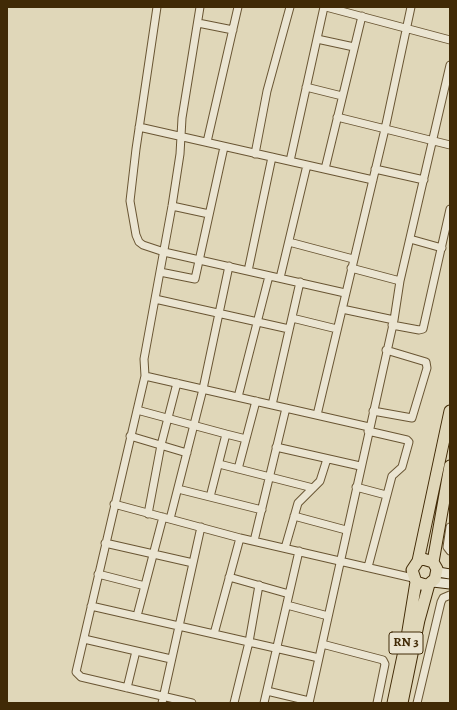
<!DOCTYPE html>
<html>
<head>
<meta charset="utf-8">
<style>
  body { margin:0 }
  #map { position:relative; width:457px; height:710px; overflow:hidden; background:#e0d7b9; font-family:Alegreya,serif }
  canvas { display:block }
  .frame { position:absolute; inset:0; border:8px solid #412a06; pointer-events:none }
</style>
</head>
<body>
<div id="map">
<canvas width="457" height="710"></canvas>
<div class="frame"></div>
</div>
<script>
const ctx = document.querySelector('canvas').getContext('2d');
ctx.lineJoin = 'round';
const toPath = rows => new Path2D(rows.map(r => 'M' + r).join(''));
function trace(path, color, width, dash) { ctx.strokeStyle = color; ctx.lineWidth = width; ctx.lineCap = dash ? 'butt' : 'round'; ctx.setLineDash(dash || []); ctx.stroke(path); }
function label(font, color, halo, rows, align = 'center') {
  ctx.font = font + ' Alegreya,serif'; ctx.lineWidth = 3; ctx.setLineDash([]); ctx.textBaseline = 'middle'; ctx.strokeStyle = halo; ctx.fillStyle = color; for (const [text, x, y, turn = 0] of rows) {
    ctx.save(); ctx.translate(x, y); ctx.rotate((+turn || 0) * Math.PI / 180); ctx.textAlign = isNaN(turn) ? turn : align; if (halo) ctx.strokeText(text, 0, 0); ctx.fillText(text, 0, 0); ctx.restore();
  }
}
const minor = toPath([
  [157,7,136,149,130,201,136,235,139,242,143,245,164,252,345,293],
  [200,7,182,118,180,154,172,206,144,359,145,376,369,427],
  [326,7,450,40],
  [198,23,233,30],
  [317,39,354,47],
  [306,87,342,96],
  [337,117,450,145],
  [139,127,373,180],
  [207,142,238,7],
  [255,154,267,91,290,7],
  [290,161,324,7],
  [325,169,362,16],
  [375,169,424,180],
  [172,206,209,214],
  [410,239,442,248],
  [289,242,353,259],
  [351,268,400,281],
  [248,271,272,157],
  [160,272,195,279,224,147],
  [280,278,307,165],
  [155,299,289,329],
  [342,309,394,320],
  [292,318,337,329],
  [392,325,419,330,423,329,450,209],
  [145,376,76,672,81,677,192,703],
  [238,397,269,276],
  [272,405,300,282],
  [137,410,226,434,210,497],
  [373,411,412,418,427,368,426,362,386,350],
  [317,415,385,129,411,7],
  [368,431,407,440,409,442,402,467,392,476,368,567],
  [226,434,246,439],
  [130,436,187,453],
  [276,447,360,466],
  [219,464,313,488],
  [238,469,256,401],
  [356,487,386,495],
  [178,489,262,510],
  [114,504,240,538,413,578],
  [148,514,161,445,177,383],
  [294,516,346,530],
  [170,519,203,389,229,266],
  [450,527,447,547,450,551],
  [254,541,286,408],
  [105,543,193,563],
  [285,548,298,503,320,481,327,459],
  [98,574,145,586],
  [229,577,289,594],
  [287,605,328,616],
  [91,606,319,658],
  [137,616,163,517],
  [214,634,240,538],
  [84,639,171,659],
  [322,644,383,660,385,664,377,703],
  [127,688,136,651],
  [267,691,309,701],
  [162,703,201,527],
  [234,703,249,642,259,585],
  [264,703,299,551],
  [309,703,394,320,400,281,450,65],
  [417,703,441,602,443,598,450,595]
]);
const secondary = toPath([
  [438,572,450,574],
  [433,582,450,584]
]);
const trunk = toPath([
  [418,561,450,411],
  [433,562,450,466],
  [393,703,407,637,416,582,412,570,418,561,423,559,433,562,437,569,435,579,429,584,425,585,416,582],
  [402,703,419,620,429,584]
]);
const shields = [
  [406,643,34]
];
const shieldNames = [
  ["RN 3",406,643]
];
trace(minor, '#695533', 9);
trace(secondary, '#412a06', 11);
trace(trunk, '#412a06', 13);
trace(minor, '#ebe5d2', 7);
trace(secondary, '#ebe5d2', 9);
trace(trunk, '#e0d7b9', 11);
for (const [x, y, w] of shields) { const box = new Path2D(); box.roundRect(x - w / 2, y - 11, w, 22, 3); ctx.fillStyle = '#ebe5d2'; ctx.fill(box); trace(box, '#412a06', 1); }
label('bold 13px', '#412a06', null, shieldNames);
</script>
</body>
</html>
